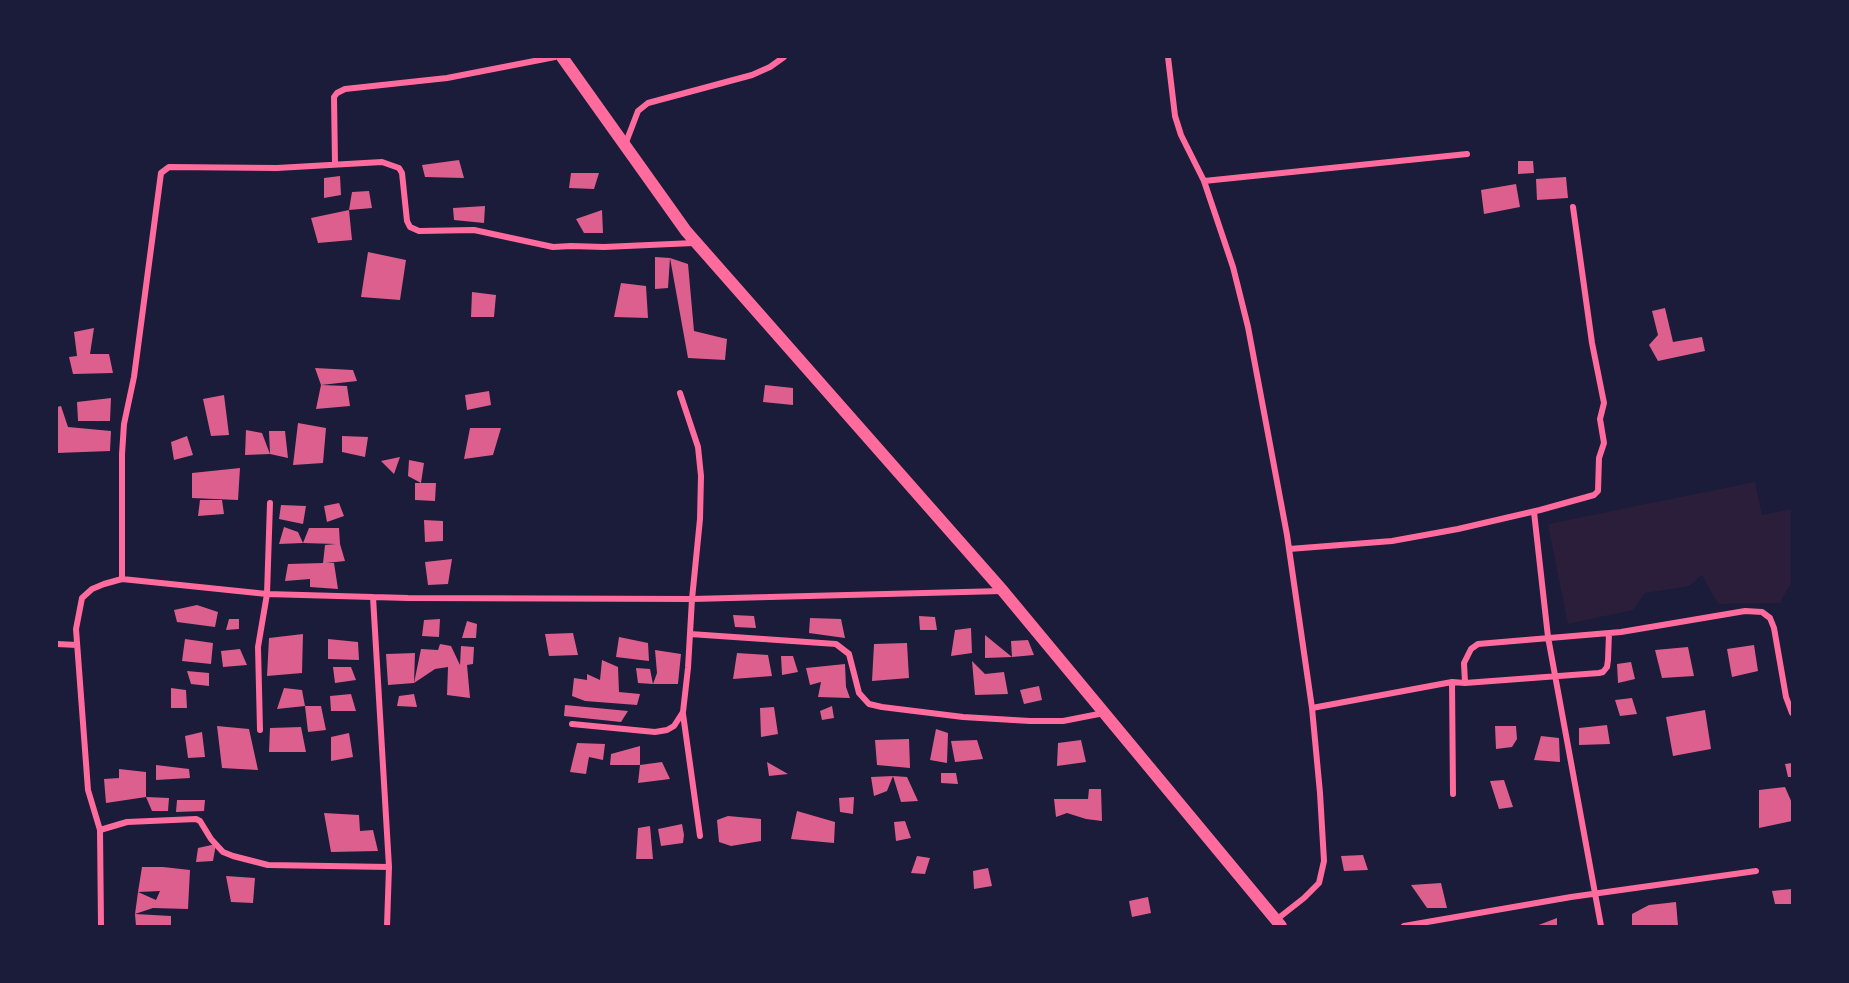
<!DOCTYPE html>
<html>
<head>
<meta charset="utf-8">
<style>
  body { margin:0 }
  #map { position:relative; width:1849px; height:983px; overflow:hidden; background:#1b1b3a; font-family:"Asap Condensed",sans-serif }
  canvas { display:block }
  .frame { position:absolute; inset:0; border:58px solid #1b1b3a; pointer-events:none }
</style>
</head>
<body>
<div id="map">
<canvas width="1849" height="983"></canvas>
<div class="frame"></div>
</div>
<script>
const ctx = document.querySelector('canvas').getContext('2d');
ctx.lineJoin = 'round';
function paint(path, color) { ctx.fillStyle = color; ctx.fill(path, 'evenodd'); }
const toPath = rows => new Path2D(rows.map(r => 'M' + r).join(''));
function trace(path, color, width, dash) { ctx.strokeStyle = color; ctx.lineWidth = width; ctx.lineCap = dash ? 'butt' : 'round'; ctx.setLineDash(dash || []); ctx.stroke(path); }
const green = toPath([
  [1755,482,1762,515,1792,509,1792,581,1780,603,1718,604,1702,575,1689,586,1645,593,1633,610,1568,624,1548,524]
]);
const building = toPath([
  [459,160,464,178,425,177,422,165],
  [1518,161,1533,161,1534,173,1518,174],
  [571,173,599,173,594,189,569,188],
  [340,176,341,195,324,198,324,178],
  [1566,177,1568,198,1537,200,1536,179],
  [1516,184,1520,207,1484,214,1481,190],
  [369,191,372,208,349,210,352,192],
  [485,206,484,223,454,220,453,208],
  [349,210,352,240,318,243,311,218],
  [602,210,603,233,584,233,576,219],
  [368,252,406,260,400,300,361,297],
  [655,257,670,258,668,288,655,289],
  [670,258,688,264,694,331,727,339,725,360,688,358],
  [621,283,646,286,648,318,614,317],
  [472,292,496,295,494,317,471,317],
  [1665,308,1673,342,1702,337,1705,351,1658,361,1649,345,1658,335,1652,311],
  [94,328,90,354,109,354,113,373,73,374,69,357,77,356,74,332],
  [315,368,353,370,357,381,321,385],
  [321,385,347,386,350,406,316,409],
  [765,385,793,388,793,405,763,402],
  [489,391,491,405,467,410,465,395],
  [224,395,229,435,211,436,203,399],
  [111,398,110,421,78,421,77,402],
  [61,406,68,427,111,431,110,451,57,453,57,407],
  [298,423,326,428,323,463,293,465],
  [470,428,501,428,493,455,464,459],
  [246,430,262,433,270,454,245,455],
  [269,431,285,431,288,458,270,454],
  [187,436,193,455,174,460,171,442],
  [342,436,368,437,365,457,342,452],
  [400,457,394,474,381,461],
  [409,460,424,463,421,483,436,483,435,501,415,500,415,483,421,483,408,476],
  [240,468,238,500,192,498,192,473],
  [200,500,222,500,224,514,198,516],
  [339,503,344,516,327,522,324,506],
  [281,505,306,506,303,524,279,519],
  [424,520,443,521,443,541,425,542],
  [284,527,298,532,303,543,309,528,339,528,340,544,345,561,326,563,334,563,338,589,310,587,310,579,285,581,288,564,323,563,325,545,336,544,303,543,279,544],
  [452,559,448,584,428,585,425,562],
  [197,605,218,612,215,627,177,622,174,610],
  [733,615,754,616,756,628,735,627],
  [919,616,935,617,937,630,920,630],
  [810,618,841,619,845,638,809,633],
  [229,619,239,619,239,629,226,630],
  [440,619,439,637,422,636,424,620],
  [467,621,477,624,476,638,462,638],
  [971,628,972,653,951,656,955,630],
  [573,633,578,655,549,656,545,634],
  [303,634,302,673,267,676,269,638],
  [985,635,1012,657,985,658],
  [619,637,648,643,649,661,616,657],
  [185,639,213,643,211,664,182,661],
  [328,639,358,642,359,660,328,659],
  [1028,640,1034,655,1012,657,1011,641],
  [907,643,909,678,872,681,874,644],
  [440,644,451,646,460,665,461,646,474,647,473,664,467,665,470,698,447,695,448,667,435,669,414,683,421,649,438,650],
  [1754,645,1758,671,1732,677,1727,649],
  [1688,647,1694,676,1662,678,1655,650],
  [240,649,247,665,223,667,221,651],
  [655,650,681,654,678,684,653,684,638,683,636,668,650,669,653,684,657,673],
  [415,653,414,683,388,685,386,654],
  [737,653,768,655,772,676,733,679],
  [781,656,793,656,798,672,782,675],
  [602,660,618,667,619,692,640,694,637,705,585,701,572,696,574,678,587,680,587,674,600,680],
  [972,661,985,674,1004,672,1008,694,975,695],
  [1631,662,1635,679,1618,683,1617,664],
  [845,664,846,687,850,698,818,697,821,682,810,685,806,668],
  [333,667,351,667,356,680,335,683],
  [187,671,209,673,209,686,191,684],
  [1039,686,1042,700,1024,704,1020,690],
  [171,688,186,690,187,708,171,708],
  [284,688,302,690,305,706,277,709],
  [351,694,356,711,331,711,330,696],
  [414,694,417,707,397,706,399,696],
  [1632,698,1637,714,1620,716,1615,700],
  [565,705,628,711,621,722,564,716],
  [305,706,321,706,326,730,308,732],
  [832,706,834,718,822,720,820,711],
  [774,707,778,734,761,737,760,708],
  [1705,710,1711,749,1673,756,1666,717],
  [1607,725,1610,744,1579,745,1579,728],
  [217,726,249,729,258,770,222,768],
  [1495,726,1516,726,1517,739,1512,747,1496,749],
  [301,727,306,752,269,752,270,728],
  [936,729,948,733,947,763,930,760],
  [202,732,205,757,188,758,185,736],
  [349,733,353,757,331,761,331,737],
  [1541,736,1559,738,1560,762,1534,760],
  [909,739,910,768,877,765,875,740],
  [977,740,983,759,955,762,951,741],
  [1081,740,1086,762,1057,766,1058,743],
  [577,743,605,744,603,760,589,757,586,774,570,772],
  [640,746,640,765,610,765,611,754],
  [662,762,670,779,638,783,640,765],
  [767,762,788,774,769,776],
  [1792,763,1792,777,1788,777,1785,764],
  [156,765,189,769,190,778,156,780],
  [119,769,146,772,146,797,106,803,104,779,119,778],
  [941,773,956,773,958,784,941,783],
  [893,776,887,791,874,796,871,777,893,776,907,777,918,801,901,802],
  [1504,780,1513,807,1499,809,1490,781],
  [1785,787,1792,803,1792,821,1759,828,1759,790],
  [1089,789,1101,789,1102,821,1086,819,1067,813,1056,817,1054,799,1088,799],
  [146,797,169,798,168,811,152,811],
  [854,797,853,814,840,812,839,798],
  [177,800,205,800,204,811,176,812],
  [797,811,835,822,834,843,791,839],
  [324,813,359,815,360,831,373,830,378,851,331,852],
  [728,816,761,819,761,841,731,846,719,842,717,820],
  [905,821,911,838,896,841,894,822],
  [682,824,684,835,683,843,661,846,658,829],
  [650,826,653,859,636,859,638,828],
  [216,844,213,861,196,862,198,848],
  [1363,855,1368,870,1344,871,1341,856],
  [917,856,930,858,925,874,911,873],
  [142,867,163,867,190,870,188,909,153,908,135,914,171,916,171,926,136,926,135,914,138,892,156,900,160,891,138,892],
  [988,868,992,886,974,889,973,871],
  [226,876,255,878,253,903,231,902],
  [1441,883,1447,908,1427,908,1411,885],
  [1792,889,1792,904,1775,904,1772,891],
  [1148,897,1151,913,1132,917,1129,901],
  [1676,902,1678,926,1632,926,1632,914,1649,905],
  [1557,918,1557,926,1536,926]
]);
const minor = toPath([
  [1168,57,1175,116,1181,135,1204,181,1233,267,1248,327,1287,535,1312,708,1320,793,1324,861,1319,883,1304,898,1276,920],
  [625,145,638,111,648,103,752,75,770,67,784,57],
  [335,164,334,97,337,93,345,89,447,78,555,57],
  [1204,181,1467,154],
  [1534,512,1548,637,1601,926],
  [1289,549,1392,541,1458,529,1540,510,1594,495,1598,491,1599,458,1604,443,1600,419,1604,403,1592,343,1573,207],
  [122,579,122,454,124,424,134,377,161,173,169,167,277,168,382,162,399,168,402,173,407,221,410,227,419,231,474,230,553,247,571,246,604,247,694,243],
  [373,597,389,867,387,926],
  [690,634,836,644,849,654,859,693,869,704,882,707,963,717,1030,721,1063,721,1104,713],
  [57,644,77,645],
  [1452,682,1453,794],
  [1465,683,1599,673,1603,672,1607,667,1608,660,1609,633],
  [1312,708,1452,682,1465,683,1464,663,1471,649,1478,644,1621,632,1745,611,1762,612,1770,618,1774,628,1786,697,1792,713],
  [683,714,700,836],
  [572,724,655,732,667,730,674,726,683,712,688,668,692,599,700,519,701,476,698,447,680,393],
  [260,730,258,647,267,594,270,503],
  [100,830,127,822,196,819,200,821,211,839,223,852,233,856,268,865,389,867],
  [101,926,100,830,88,790,76,629,82,598,92,589,104,584,122,579,267,594,408,598,692,599,1002,591],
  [1404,926,1571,897,1756,871]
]);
const secondary = toPath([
  [562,57,686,231,1003,591,1281,926]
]);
paint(green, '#2a1e3b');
paint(building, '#dd5f8e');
trace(minor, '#ff6b9d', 6);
trace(secondary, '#ff6b9d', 12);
</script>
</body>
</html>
